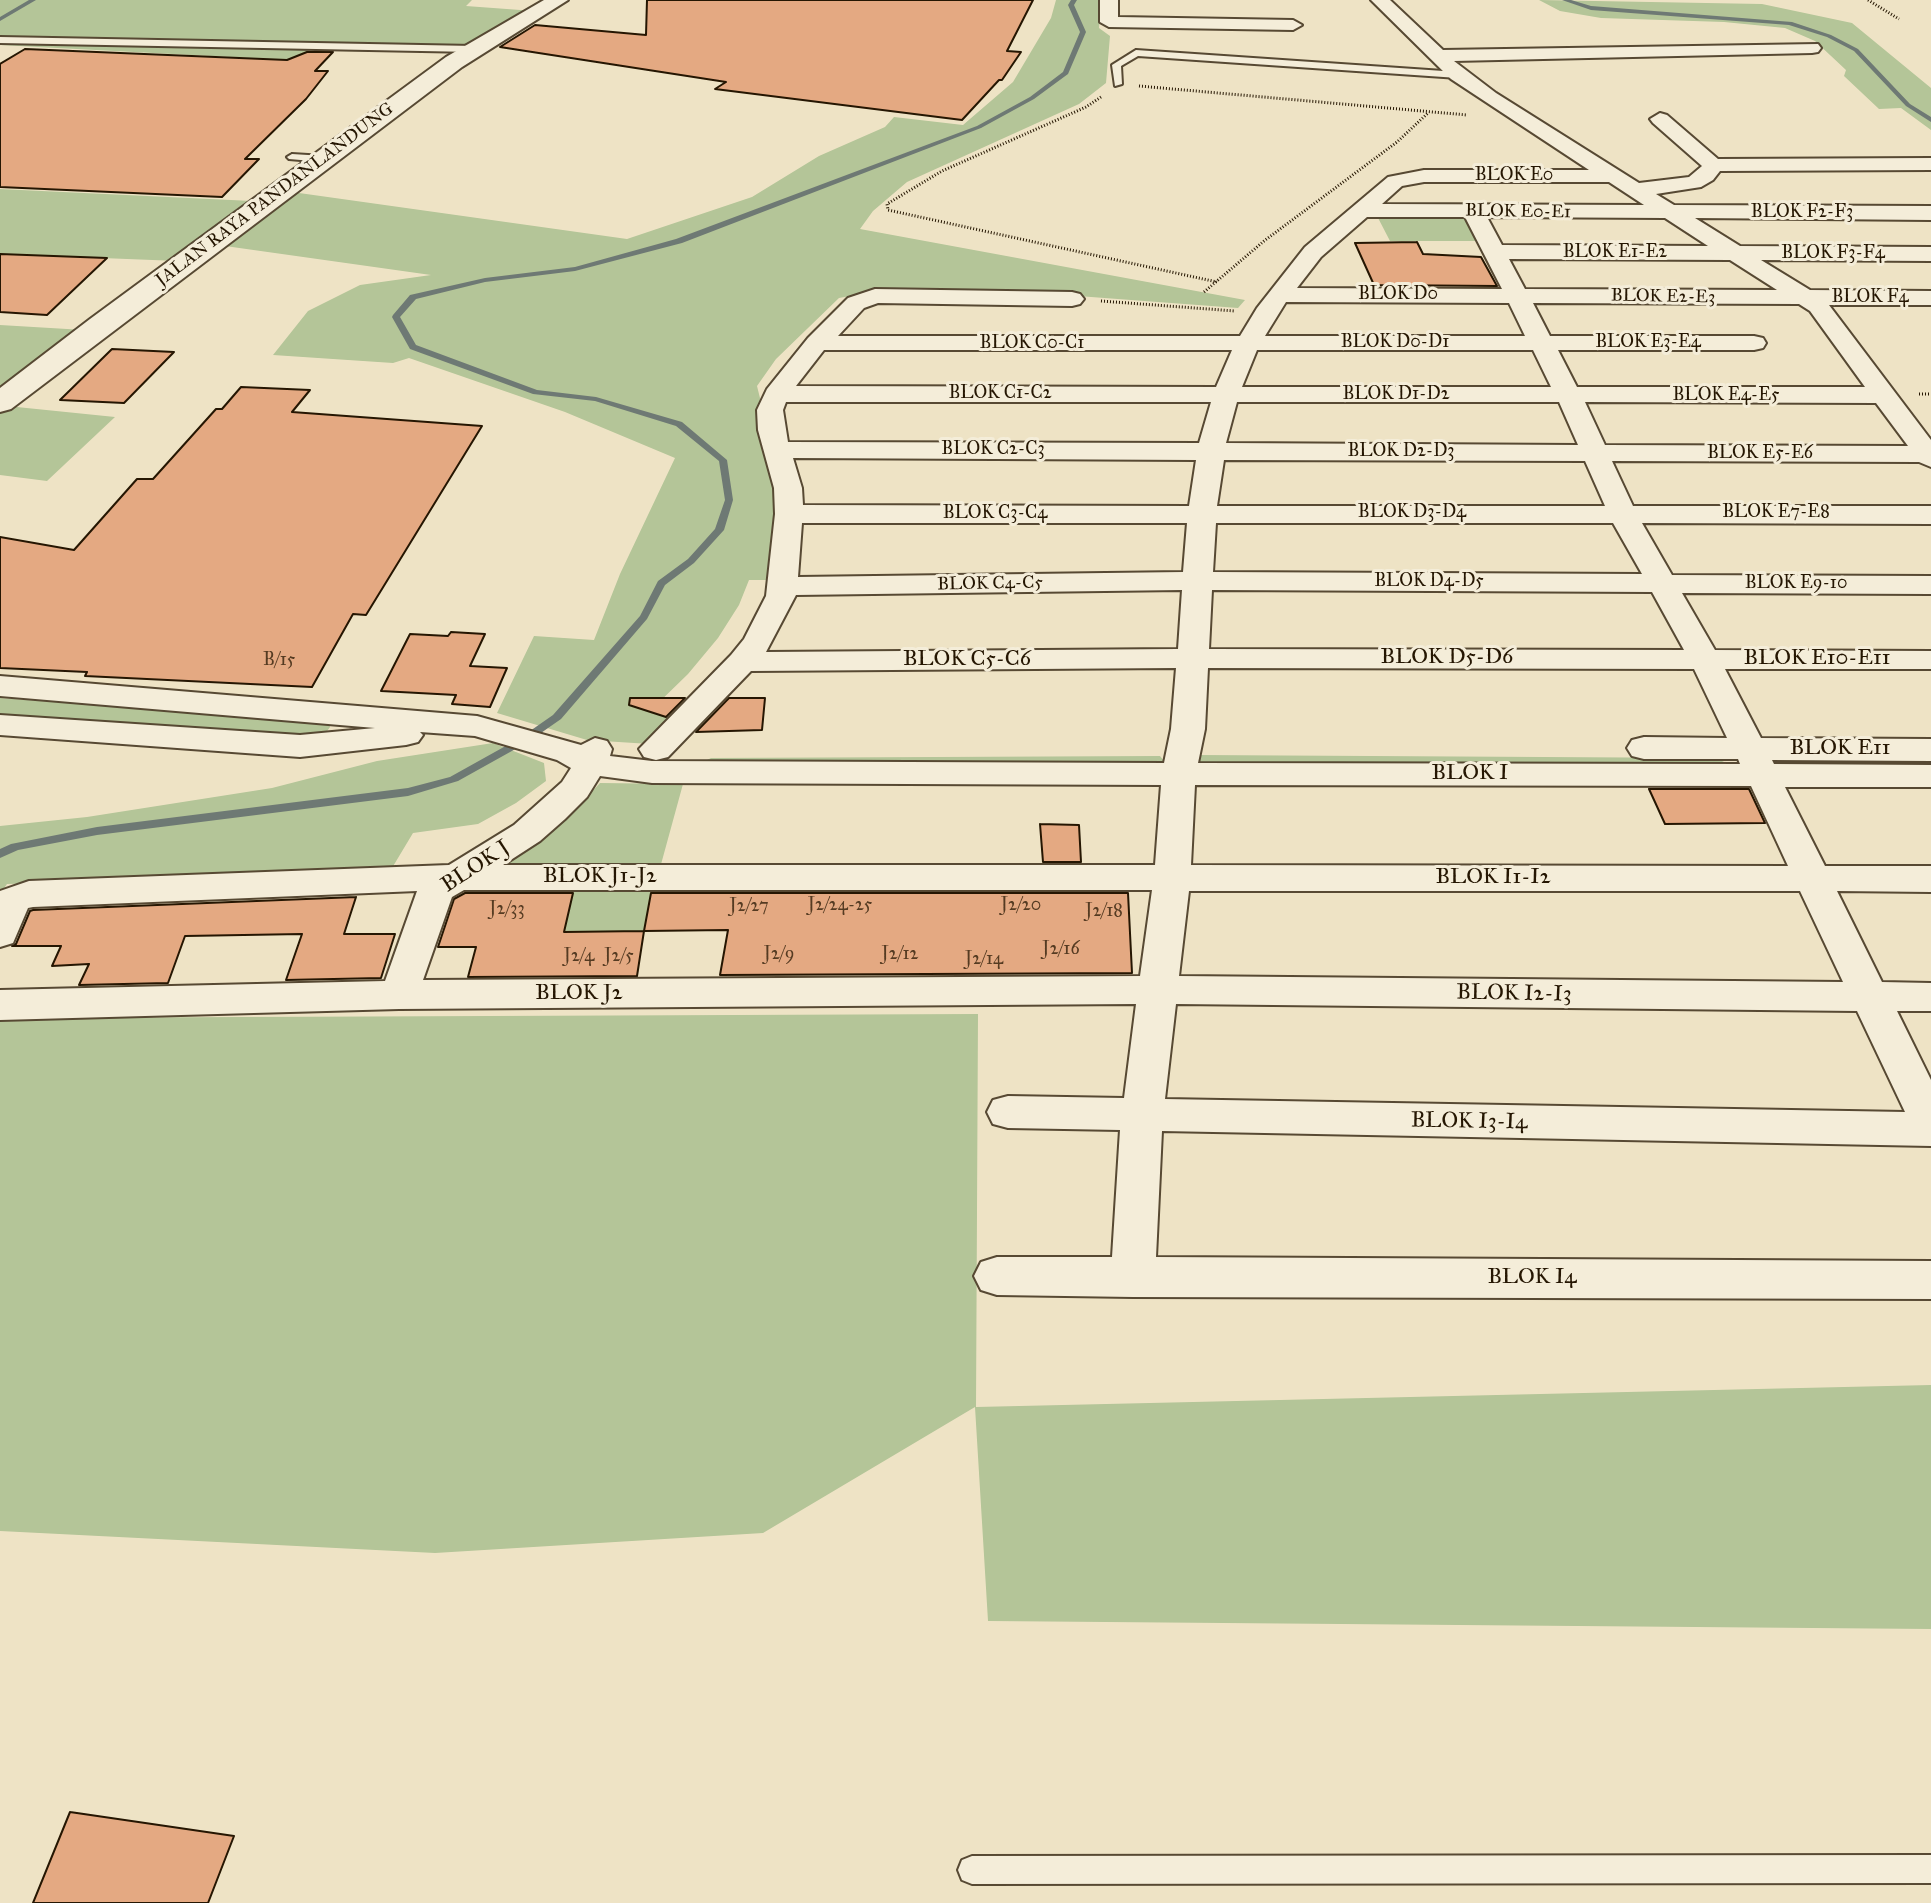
<!DOCTYPE html>
<html>
<head>
<meta charset="utf-8">
<style>
  body { margin:0 }
  canvas { display:block; background:#eee3c5 }
</style>
</head>
<body>
<canvas width="1931" height="1903"></canvas>
<script>
const ctx = document.querySelector('canvas').getContext('2d');
ctx.lineJoin = 'round';
function paint(path, color) { ctx.fillStyle = color; ctx.fill(path, 'evenodd'); }
const toPath = rows => new Path2D(rows.map(r => 'M' + r).join(''));
function trace(path, color, width, dash) { ctx.strokeStyle = color; ctx.lineWidth = width; ctx.lineCap = dash ? 'butt' : 'round'; ctx.setLineDash(dash || []); ctx.stroke(path); }
function label(font, color, halo, rows, align = 'center') {
  ctx.font = font + ' "IM FELL Great Primer",serif'; ctx.lineWidth = 6; ctx.setLineDash([]); ctx.textBaseline = 'middle'; ctx.strokeStyle = halo; ctx.fillStyle = color; for (const [text, x, y, turn = 0] of rows) {
    ctx.save(); ctx.translate(x, y); ctx.rotate((+turn || 0) * Math.PI / 180); ctx.textAlign = isNaN(turn) ? turn : align; if (halo) ctx.strokeText(text, 0, 0); ctx.fillText(text, 0, 0); ctx.restore();
  }
}
const green = toPath([
  [0,0,472,0,466,6,534,11,470,45,456,44,445,52,334,51,337,48,318,47,287,60,0,45],
  [1056,0,1101,0,1099,28,1110,36,1106,83,1079,104,907,182,873,211,860,229,1245,300,1238,308,1011,291,883,290,839,298,776,359,757,386,781,483,774,580,749,580,739,605,718,638,688,674,650,711,674,719,650,744,587,740,497,713,534,636,594,640,620,574,675,458,565,412,409,358,393,363,273,355,308,311,360,285,431,275,218,245,292,192,627,239,752,197,819,156,885,127,894,117,963,125,1013,82,1051,18],
  [1539,0,1762,4,1852,23,1931,88,1931,130,1901,108,1879,109,1844,76,1846,70,1815,41,1785,28,1724,22,1601,18,1560,11],
  [0,189,252,201,178,261,0,254],
  [1376,214,1463,215,1476,241,1390,241],
  [0,325,84,330,0,393],
  [7,406,115,417,47,481,0,475,0,412],
  [0,698,315,720,329,723,330,727,325,734,306,737,0,715],
  [493,743,544,763,546,781,516,803,478,824,413,833,392,868,251,878,7,884,0,894,0,826,87,817,272,788,377,761],
  [1198,755,1716,758,1726,763,1197,763],
  [1160,756,1164,761,1160,763,705,761,711,758],
  [600,783,683,784,660,868,512,870,508,863,516,852,585,799],
  [653,884,644,931,564,932,575,886],
  [978,1014,976,1407,1931,1385,1931,1629,988,1621,975,1407,763,1533,435,1553,0,1531,0,1018]
]);
const stream = toPath([
  [29,0,36,0,0,21,0,17,29,0],
  [1071,0,1077,0,1074,5,1086,32,1068,74,1034,99,981,128,682,243,575,271,485,282,416,299,400,317,416,345,537,390,596,397,682,422,727,460,733,500,724,530,694,563,665,585,647,619,561,719,528,742,458,781,408,796,97,835,18,850,0,858,0,849,11,844,97,827,408,788,450,777,520,738,553,715,640,616,658,581,688,559,715,529,725,500,719,461,676,426,595,401,533,394,410,349,392,317,393,315,410,295,485,278,575,267,676,239,977,126,1030,97,1063,72,1080,32,1068,5,1071,0],
  [1562,0,1571,0,1591,6,1792,22,1831,35,1858,49,1910,104,1931,117,1931,122,1906,106,1854,51,1827,37,1789,25,1591,10,1562,0]
]);
const building = toPath([
  [647,0,1033,0,1007,51,1021,52,1002,80,999,80,962,120,715,89,726,82,500,47,535,25,646,35,647,0],
  [25,49,287,60,307,52,333,52,315,71,328,71,306,99,245,159,259,159,222,197,0,187,0,64,25,49],
  [1417,242,1423,254,1481,257,1497,286,1374,285,1355,243,1417,242],
  [0,254,107,258,47,315,0,312,0,254],
  [112,349,174,352,124,403,60,400,112,349],
  [241,387,310,390,292,412,482,426,366,615,353,614,312,687,85,676,87,672,0,668,0,537,74,550,137,479,153,479,216,409,222,409,241,387],
  [451,632,485,634,470,666,507,668,490,707,452,704,456,695,381,691,410,634,448,636,451,632],
  [630,698,685,698,666,717,629,705,630,698],
  [729,698,765,698,762,730,696,732,729,698],
  [1649,789,1749,789,1765,823,1665,824,1649,789],
  [1040,824,1079,825,1081,862,1043,862,1040,824],
  [465,893,573,893,564,932,644,931,637,976,468,977,476,947,438,947,454,899,465,893],
  [651,893,1128,893,1132,973,720,975,728,930,644,931,651,893],
  [356,897,344,934,395,934,381,978,286,980,302,934,185,936,168,983,79,985,89,964,52,966,61,946,12,946,16,944,30,911,33,910,356,897],
  [70,1812,234,1836,208,1903,33,1903,70,1812]
]);
const path = toPath([
  [1868,0,1899,19],
  [1139,86,1467,115],
  [1101,97,1086,107,942,171,887,204,888,210,1217,282],
  [1204,292,1264,241,1397,142,1428,113],
  [1101,301,1235,311],
  [1919,394,1931,394]
]);
const service = toPath([
  [0,37,474,46,478,49,474,52,0,43,0,37],
  [1136,50,1458,72,1462,75,1458,78,1138,56,1121,66,1122,84,1115,86,1112,65,1136,50],
  [292,154,324,156,329,159,324,162,289,159,287,157,292,154],
  [1931,1855,1931,1883,972,1884,962,1880,958,1870,962,1860,972,1856,1931,1855]
]);
const minor = toPath([
  [1100,0,1118,0,1118,17,1293,20,1302,25,1293,30,1109,27,1100,22,1100,0],
  [1371,0,1390,0,1443,50,1818,44,1821,48,1818,52,1812,53,1454,61,1496,93,1639,183,1689,177,1702,166,1653,123,1650,119,1660,113,1667,115,1718,159,1931,158,1931,170,1720,171,1713,180,1701,187,1656,194,1674,205,1931,206,1931,220,1695,218,1740,246,1931,247,1931,261,1761,260,1810,290,1931,291,1931,305,1829,305,1931,440,1931,467,1919,462,1612,461,1633,506,1931,506,1931,524,1642,523,1672,575,1931,576,1931,594,1682,593,1715,650,1931,651,1931,669,1725,669,1761,738,1931,739,1931,761,1772,760,1774,764,1931,765,1931,787,1785,787,1825,866,1931,866,1931,892,1837,891,1882,982,1931,983,1931,1011,1897,1011,1931,1080,1931,1146,1162,1131,1156,1257,1931,1261,1931,1299,1133,1297,997,1295,981,1290,974,1276,981,1262,997,1257,1112,1257,1120,1130,1008,1128,993,1124,987,1112,993,1100,1008,1096,1124,1098,1136,1004,399,1009,0,1020,0,990,385,981,417,891,33,907,28,908,13,943,0,947,0,891,29,881,449,865,514,825,562,782,571,768,557,760,475,736,420,732,423,735,418,742,406,745,300,757,0,735,0,715,300,735,375,728,0,696,0,676,477,716,581,745,595,738,607,741,612,749,610,756,652,761,1164,763,1171,729,1176,668,751,671,668,757,656,760,644,757,639,749,731,655,744,639,766,596,775,514,774,488,758,430,757,410,767,389,808,338,848,298,875,289,1072,292,1080,294,1084,299,1080,304,1072,306,878,303,864,308,838,336,1240,336,1257,308,1305,247,1388,177,1424,170,1589,170,1451,79,1371,0],
  [1424,182,1609,182,1644,205,1382,204,1402,186,1424,182],
  [1367,217,1465,217,1502,289,1297,288,1321,257,1367,217],
  [1487,217,1665,218,1708,246,1502,245,1487,217],
  [1509,259,1730,260,1777,290,1525,289,1509,259],
  [1286,302,1509,303,1525,336,1265,336,1286,302],
  [1533,303,1799,304,1810,311,1865,387,1577,387,1558,350,1754,350,1763,348,1766,343,1763,338,1754,336,1550,336,1533,303],
  [824,350,1232,350,1216,387,796,386,824,350],
  [1257,350,1533,350,1551,387,1242,387,1257,350],
  [786,402,1211,402,1199,443,788,442,783,410,786,402],
  [1237,402,1559,402,1578,445,1226,443,1237,402],
  [1585,402,1876,403,1908,446,1605,445,1585,402],
  [793,458,1196,460,1189,506,803,505,802,488,793,458],
  [1224,460,1585,461,1605,506,1217,506,1224,460],
  [802,523,1187,523,1183,572,798,577,802,523],
  [1216,523,1613,523,1642,574,1213,572,1216,523],
  [1182,590,1178,649,766,652,796,595,1182,590],
  [1212,590,1652,592,1684,650,1209,649,1212,590],
  [1208,668,1694,669,1727,738,1644,737,1632,740,1627,748,1632,756,1644,759,1738,759,1740,764,1198,763,1205,729,1208,668],
  [600,776,652,783,1161,785,1155,865,503,865,540,841,565,819,587,797,600,776],
  [1195,785,1751,786,1788,866,1191,865,1195,785],
  [464,890,1152,890,1140,976,423,980,452,897,464,890],
  [1189,891,1800,891,1843,982,1179,976,1189,891],
  [1176,1004,1857,1011,1905,1112,1165,1099,1176,1004]
]);
const tertiary = toPath([
  [544,0,568,0,462,67,11,409,0,412,0,388,90,319,446,57,544,0]
]);
const farStreetnames = [
  ["BLOK E0",1514,176],
  ["JALAN RAYA PANDANLANDUNG",275,195,-37],
  ["BLOK E0-E1",1518,212,1],
  ["BLOK F2-F3",1802,213],
  ["BLOK E1-E2",1615,253],
  ["BLOK F3-F4",1833,254],
  ["BLOK D0",1398,295],
  ["BLOK E2-E3",1663,297,1],
  ["BLOK F4",1870,298],
  ["BLOK D0-D1",1395,343],
  ["BLOK E3-E4",1648,343],
  ["BLOK C0-C1",1032,344],
  ["BLOK C1-C2",1000,394],
  ["BLOK D1-D2",1396,395],
  ["BLOK E4-E5",1726,396],
  ["BLOK C2-C3",993,450],
  ["BLOK D2-D3",1401,452],
  ["BLOK E5-E6",1760,454],
  ["BLOK D3-D4",1412,513],
  ["BLOK E7-E8",1776,513],
  ["BLOK C3-C4",995,514],
  ["BLOK D4-D5",1429,582],
  ["BLOK C4-C5",990,584,-1],
  ["BLOK E9-10",1796,584]
];
const numberNames = [
  ["B/15",279,661],
  ["J2/24-25",840,906],
  ["J2/20",1021,906],
  ["J2/27",749,907],
  ["J2/33",507,910],
  ["J2/18",1104,912],
  ["J2/16",1061,950],
  ["J2/9",779,955],
  ["J2/12",900,955],
  ["J2/4",579,957],
  ["J2/5",619,957],
  ["J2/14",984,960]
];
const streetNames = [
  ["BLOK D5-D6",1447,658],
  ["BLOK E10-E11",1817,659],
  ["BLOK C5-C6",967,660],
  ["BLOK E11",1840,749],
  ["BLOK I",1470,774],
  ["BLOK J",476,867,-33],
  ["BLOK J1-J2",600,877],
  ["BLOK I1-I2",1493,878],
  ["BLOK J2",579,994],
  ["BLOK I2-I3",1514,994,1],
  ["BLOK I3-I4",1469,1122,1],
  ["BLOK I4",1532,1278]
];
paint(green, '#b4c598');
paint(stream, '#6e7974');
paint(building, '#e4a982');
trace(building, '#251602', 2);
trace(service, '#574933', 4);
trace(minor, '#574933', 4);
trace(tertiary, '#574933', 4);
trace(path, '#251602', 3, [1, 2]);
paint(service, '#f4edd9');
paint(minor, '#f4edd9');
paint(tertiary, '#f4edd9');
label('18px', '#251602', '#f4edd9', farStreetnames);
label('18px', '#553b22', null, numberNames);
label('22px', '#251602', '#f4edd9', streetNames);
</script>
</body>
</html>
